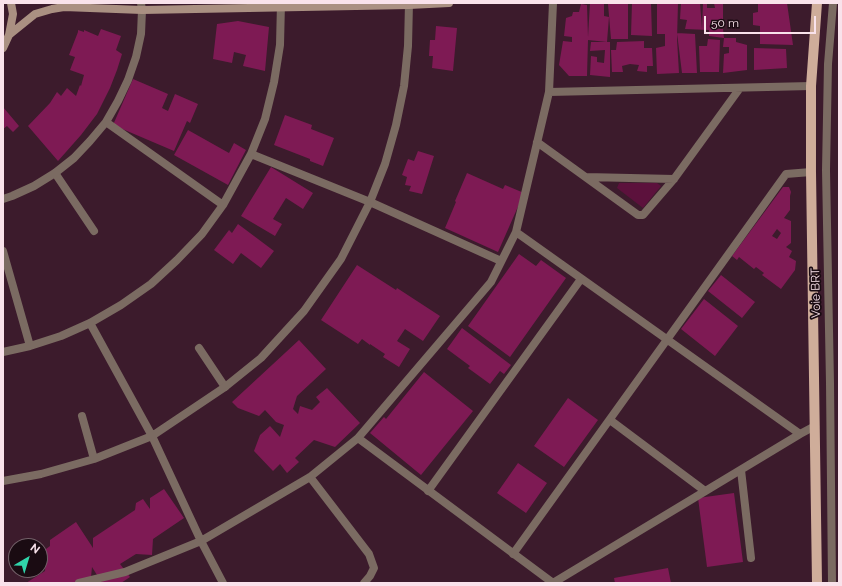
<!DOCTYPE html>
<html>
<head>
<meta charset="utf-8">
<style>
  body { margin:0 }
  #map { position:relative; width:842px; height:586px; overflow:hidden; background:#3c1b2c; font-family:Raleway,sans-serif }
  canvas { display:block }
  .frame { position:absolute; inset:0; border:4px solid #f9e2eb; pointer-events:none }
  .north { position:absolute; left:8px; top:538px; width:40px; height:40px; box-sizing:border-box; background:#1a0b12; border:1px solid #736169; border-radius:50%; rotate:38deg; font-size:11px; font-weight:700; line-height:16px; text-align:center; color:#f9e2eb }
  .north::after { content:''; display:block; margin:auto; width:14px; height:18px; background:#30d4aa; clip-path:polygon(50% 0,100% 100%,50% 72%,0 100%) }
  .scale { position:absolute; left:704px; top:16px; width:112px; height:18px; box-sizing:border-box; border:2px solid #f9e2eb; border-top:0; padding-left:5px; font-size:12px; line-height:14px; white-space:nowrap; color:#f9e2eb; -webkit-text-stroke:3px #1a0b12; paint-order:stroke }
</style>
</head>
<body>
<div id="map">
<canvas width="842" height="586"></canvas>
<div class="frame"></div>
<div class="north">N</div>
<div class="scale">50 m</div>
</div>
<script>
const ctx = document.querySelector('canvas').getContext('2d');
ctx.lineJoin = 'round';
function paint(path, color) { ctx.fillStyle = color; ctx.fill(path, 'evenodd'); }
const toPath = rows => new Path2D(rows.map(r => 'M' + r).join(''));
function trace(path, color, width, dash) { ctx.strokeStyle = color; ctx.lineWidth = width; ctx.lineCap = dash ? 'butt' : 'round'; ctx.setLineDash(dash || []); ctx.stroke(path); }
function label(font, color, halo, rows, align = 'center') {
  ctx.font = font + ' Raleway,sans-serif'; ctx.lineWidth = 3.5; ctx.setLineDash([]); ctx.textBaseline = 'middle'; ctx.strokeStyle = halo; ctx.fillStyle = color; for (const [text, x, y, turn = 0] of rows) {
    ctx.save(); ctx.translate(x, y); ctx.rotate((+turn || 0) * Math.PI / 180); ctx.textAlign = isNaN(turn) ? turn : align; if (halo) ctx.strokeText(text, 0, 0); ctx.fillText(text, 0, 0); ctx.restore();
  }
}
const green = toPath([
  [619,183,657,183,661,186,643,208,617,188]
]);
const building = toPath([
  [590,3,604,3,604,16,609,17,607,42,588,40,587,76,569,76,559,65,563,41,572,42,572,37,564,36,566,18,572,16,573,12,579,12,581,4,587,5,588,37],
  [628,3,628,39,611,39,608,4],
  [632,3,651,3,652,36,631,35],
  [657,3,678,3,677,39,679,73,657,74,656,48,665,46,665,34,657,34],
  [681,3,700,3,702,29,703,3,707,3,707,8,715,8,714,3,723,3,723,22,716,23,716,29,723,29,724,38,709,36,709,30,685,29,687,20,680,19],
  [758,3,787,3,793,45,760,44,760,26,753,25,753,13,758,12],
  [238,21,269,27,265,71,243,66,246,55,234,52,232,63,213,59,217,24],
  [436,26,457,28,453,71,432,68,433,56,429,56,430,40,435,40],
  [101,29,121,36,116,50,122,54,117,70,110,88,97,114,81,135,58,161,28,126,50,103,57,92,61,96,67,88,76,96,80,85,81,86,84,75,70,70,75,57,69,55,78,32,78,30,84,32,84,30,98,36],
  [677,33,695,34,697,73,682,73],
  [724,38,736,38,736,42,747,45,747,70,723,73,724,54,729,53,729,47,723,47],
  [708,39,720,40,719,72,700,72,699,46,707,46],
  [644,41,644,48,652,48,653,66,647,66,647,72,637,71,639,65,630,64,622,66,623,72,612,72,611,50,616,50,617,42],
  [591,42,610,42,610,77,590,75,591,56,597,57,597,62,604,63,605,50,590,51],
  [754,48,786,49,787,68,754,70],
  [133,79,168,94,162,108,168,111,175,94,198,104,190,123,187,121,174,151,113,125],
  [3,107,19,126,13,132,7,126,3,129],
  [285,115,312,125,311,129,334,138,323,166,310,161,310,159,274,145],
  [188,130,229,153,234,143,246,150,228,185,174,155],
  [418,151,434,156,422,194,409,191,411,186,405,185,407,177,402,175,408,159,414,161],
  [271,167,313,193,303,209,286,198,273,219,282,224,275,236,241,216],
  [467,173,503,189,505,185,524,193,498,252,445,228,456,202,455,201],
  [783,187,789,187,791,192,790,196,790,210,784,218,791,221,791,243,786,247,792,251,789,257,796,261,795,270,781,289,762,275,764,273,756,267,754,269,739,257,737,260,732,256],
  [777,229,781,233,777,239,772,236],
  [238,224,274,251,261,268,241,253,233,264,214,250,229,230,232,233],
  [519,254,536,266,541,260,566,278,510,357,468,326],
  [357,265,396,290,397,288,440,316,423,341,405,329,397,341,410,349,399,367,383,357,385,354,370,344,370,345,362,339,358,344,321,320],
  [721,275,755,302,742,318,708,291],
  [704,299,738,326,715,356,681,329],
  [462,328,511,365,504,374,500,371,490,384,468,368,470,366,447,349],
  [299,340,326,369,297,396,293,409,298,414,300,406,312,410,320,402,316,397,327,388,360,423,335,447,314,440,295,458,299,462,287,473,280,464,273,471,254,451,260,435,270,426,280,437,284,425,276,422,265,410,259,416,238,408,232,402],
  [424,372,473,411,421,475,370,433,384,417,386,419],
  [568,398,598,420,564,467,534,446],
  [518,463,547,483,526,513,497,493],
  [164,489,184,518,153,539,152,555,136,554,120,564,130,577,121,583,102,583,92,567,91,577,82,583,26,583,45,571,46,549,50,546,50,540,76,522,93,548,93,538,135,510,136,503,143,499,150,509,150,498],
  [734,493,743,562,707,567,698,498],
  [668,568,671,583,615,583,614,578]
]);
const lane = toPath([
  [55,173,94,231],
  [199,348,225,387],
  [832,583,830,383,826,170,828,64,833,3]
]);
const street = toPath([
  [549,92,811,86],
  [106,122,223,205],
  [537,142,638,215,643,215,674,179,740,88],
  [251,154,370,202,501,261],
  [586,177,674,179],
  [3,199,12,196,34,186,55,173,74,158,90,141,106,122,118,101,128,80,136,57,141,34,142,10,141,3],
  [516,232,800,434],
  [3,251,30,346],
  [90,323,152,436,201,541,223,583],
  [3,352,30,346,61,336,90,323,121,305,151,284,177,260,202,234,223,205,251,154,265,119,274,82,280,45,281,3],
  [82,416,94,459],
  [610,420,705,491],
  [358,438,553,583],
  [741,470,751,558],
  [310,477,369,554,374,568,370,576,364,583],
  [3,481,41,474,94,459,152,436,225,387,261,358,304,311,341,259,370,202,385,164,396,125,404,86,408,46,409,3],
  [428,491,581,279],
  [513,554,786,174,811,172],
  [79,583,125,572,201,541,310,477,358,438,491,282,516,232,549,92,553,3],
  [553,583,800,434,815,426]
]);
const secondary = toPath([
  [9,35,35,14,52,9,64,7,142,10,409,5,449,3],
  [3,48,9,35,13,14,11,3]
]);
const primary = toPath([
  [817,583,811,172,811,86,817,3]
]);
const streetNames = [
  ["Voie BRT",816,293,-91]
];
paint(green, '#5c113c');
paint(building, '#7e1a54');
trace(lane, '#7b6b62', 8);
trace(street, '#7b6b62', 8);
trace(secondary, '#aa9082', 8);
trace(primary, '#cfad9a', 10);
label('12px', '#f9e2eb', '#1a0b12', streetNames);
</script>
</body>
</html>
